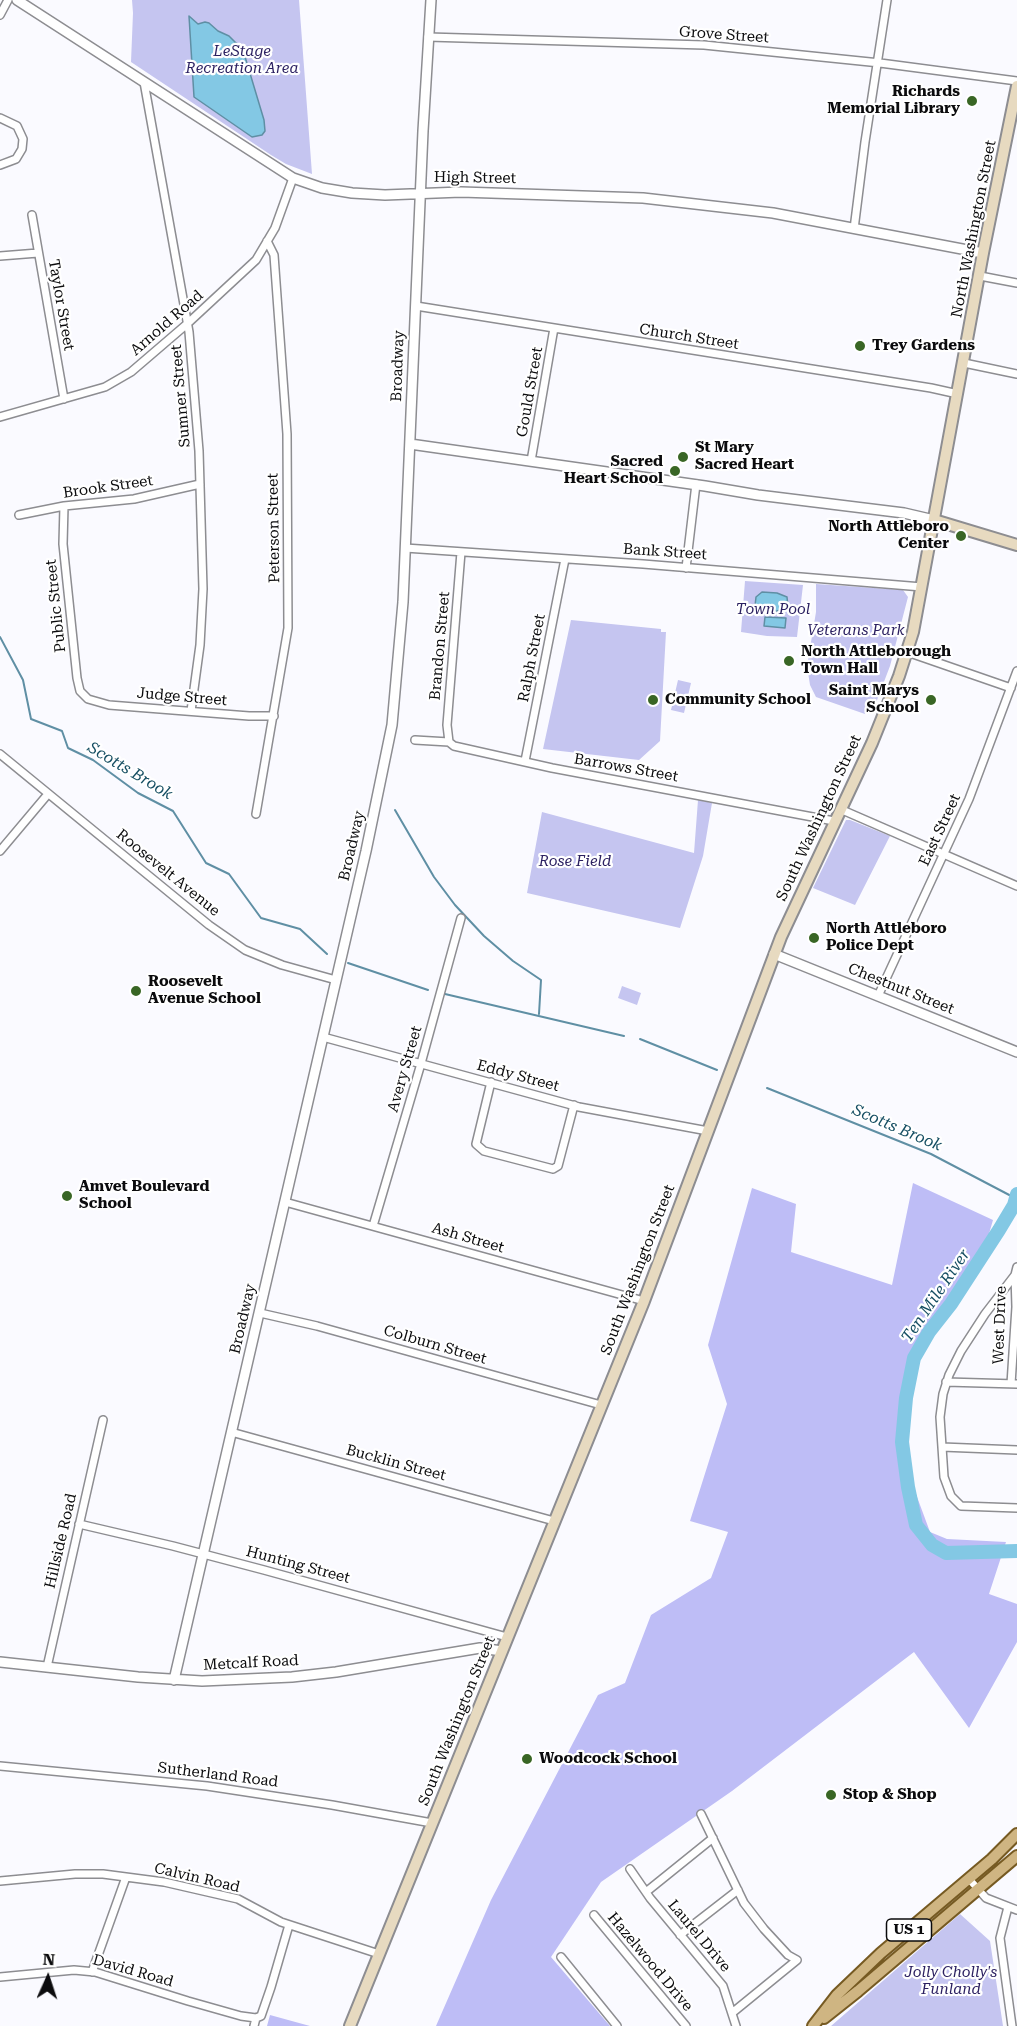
<!DOCTYPE html>
<html>
<head>
<meta charset="utf-8">
<style>
  body { margin:0 }
  #map { position:relative; width:1017px; height:2026px; overflow:hidden; background:#fafaff; font-family:"Roboto Serif",serif }
  canvas { display:block }
  .north { position:absolute; left:18px; top:1948px; width:60px; height:60px; -webkit-text-stroke:4px #fff; paint-order:stroke; rotate:3deg; font-size:16px; font-weight:700; line-height:24px; text-align:center; color:#0b0b0d }
  .north::after { content:''; display:block; margin:auto; width:21px; height:27px; background:#0b0b0d; clip-path:polygon(50% 0,100% 100%,50% 72%,0 100%) }
</style>
</head>
<body>
<div id="map">
<canvas width="1017" height="2026"></canvas>
<div class="north">N</div>
</div>
<script>
const ctx = document.querySelector('canvas').getContext('2d');
ctx.lineJoin = 'round';
function paint(path, color) { ctx.fillStyle = color; ctx.fill(path, 'evenodd'); }
const toPath = rows => new Path2D(rows.map(r => 'M' + r).join(''));
function trace(path, color, width, dash) { ctx.strokeStyle = color; ctx.lineWidth = width; ctx.lineCap = dash ? 'butt' : 'round'; ctx.setLineDash(dash || []); ctx.stroke(path); }
function label(font, color, halo, rows, align = 'center') {
  ctx.font = font + ' "Roboto Serif",serif'; ctx.lineWidth = 4.5; ctx.setLineDash([]); ctx.textBaseline = 'middle'; ctx.strokeStyle = halo; ctx.fillStyle = color; for (const [text, x, y, turn = 0] of rows) {
    ctx.save(); ctx.translate(x, y); ctx.rotate((+turn || 0) * Math.PI / 180); ctx.textAlign = isNaN(turn) ? turn : align; if (halo) ctx.strokeText(text, 0, 0); ctx.fillText(text, 0, 0); ctx.restore();
  }
}
const green = toPath([
  [132,0,299,0,312,174,286,164,271,155,131,62,133,13],
  [745,581,803,585,797,637,767,636,741,632],
  [816,584,903,590,908,597,890,666,874,708,865,714,816,697,810,685,807,666,816,612],
  [571,620,661,629,661,632,666,632,660,741,639,760,543,749],
  [678,680,691,683,684,713,671,710],
  [698,800,712,803,703,856,680,928,527,893,542,812,694,853],
  [846,820,850,820,890,836,855,905,813,888],
  [622,986,641,993,637,1005,618,998],
  [960,1914,990,1941,1003,2026,831,2026]
]);
const forest = toPath([
  [913,1183,993,1220,984,1251,955,1305,921,1354,906,1430,913,1486,930,1532,947,1539,1006,1542,989,1594,1017,1604,1017,1642,969,1728,914,1652,732,1791,601,1882,551,1957,610,2026,436,2026,491,1900,598,1695,625,1683,651,1615,711,1578,728,1532,690,1521,727,1404,708,1345,752,1188,796,1204,791,1252,892,1285],
  [270,2015,310,2026,267,2026]
]);
const water = toPath([
  [189,16,198,24,205,22,209,23,218,31,229,36,243,50,264,120,265,131,262,135,252,137,194,97,189,16],
  [762,592,777,593,787,597,788,607,772,613,761,612,755,606,756,597,762,592],
  [765,617,786,618,785,628,764,626,765,617]
]);
const stream = toPath([
  [0,637,23,680,31,719,62,731,68,748,93,760,138,793,173,811,206,863,229,874,261,918,300,929,327,954],
  [395,810,434,877,455,905,484,936,513,961,541,980,539,1014],
  [348,963,428,990],
  [445,994,624,1036],
  [640,1039,717,1070],
  [767,1088,931,1154,1015,1198]
]);
const river = toPath([
  [1017,1194,1014,1205,999,1230,951,1304,929,1332,914,1358,906,1398,902,1442,908,1487,916,1525,932,1545,946,1553,1017,1551]
]);
const minor = toPath([
  [0,15,8,0],
  [428,37,704,45,880,63,1017,81],
  [144,82,189,332,199,451,203,589,200,645,191,711],
  [0,118,17,126,23,139,22,149,16,159,0,165],
  [32,215,64,399],
  [854,229,865,142,887,0],
  [0,256,38,253],
  [980,276,1017,283],
  [416,306,931,388,958,394],
  [964,363,1017,374],
  [0,417,105,387,131,372,187,324,256,260,275,228,293,178],
  [531,461,554,328],
  [64,506,63,544,77,678,80,691,88,699,109,705,249,716,274,716],
  [19,515,64,506,134,499,200,484],
  [405,548,643,564,922,587],
  [686,568,696,484],
  [907,652,1011,688],
  [415,740,449,742,454,746,552,768,834,821],
  [449,742,447,725,461,552],
  [0,754,209,925,245,950,282,965,336,980],
  [525,761,565,559],
  [840,809,1017,886],
  [256,814,288,628,287,434,274,255,267,241],
  [0,851,48,794],
  [878,996,969,799,1017,671],
  [323,1037,579,1107,708,1131],
  [491,1082,476,1144,484,1151,553,1169,558,1166,574,1105],
  [285,1202,644,1301],
  [373,1226,420,1067,461,918],
  [1015,1275,985,1314,961,1351,949,1375,943,1394,940,1417,944,1477,951,1496,961,1506,1017,1508],
  [260,1313,317,1326,601,1405],
  [946,1382,1017,1384],
  [1011,1384,1016,1307,1015,1275,1017,1267],
  [231,1432,554,1521],
  [942,1447,1017,1450],
  [79,1524,173,1546,264,1570,507,1637],
  [47,1667,103,1420],
  [0,1766,207,1786,332,1805,432,1823],
  [701,1814,744,1903,764,1929,788,1955,797,1960,732,2013],
  [630,1869,650,1898,723,1986,736,2026],
  [969,1879,986,1898,1017,1910],
  [0,1881,75,1874,103,1874,164,1882,238,1899,281,1922,379,1954],
  [646,1892,713,1838],
  [1008,1907,1000,1938,1012,2026],
  [594,1915,686,2026],
  [680,1935,738,1890],
  [561,1957,617,2026],
  [92,1972,126,1877],
  [0,1977,74,1970,95,1972,188,2001,241,2016,256,2018],
  [254,2026,256,2018,261,2016,271,1987,289,1925]
]);
const tertiary = toPath([
  [17,0,293,178,322,188,352,193,385,195,461,192,643,198,773,213,983,253],
  [410,444,705,486,758,495,904,513,934,520],
  [774,954,1017,1052],
  [0,1662,138,1677,202,1681,292,1677,336,1672,480,1648,502,1651],
  [174,1680,366,851,392,725,403,602,423,131,431,0]
]);
const secondary = toPath([
  [934,520,1017,545],
  [350,2026,644,1301,781,937,872,743,899,676,913,632,983,253,1017,86]
]);
const primary = toPath([
  [824,2018,858,1991,1017,1856],
  [813,2026,837,1995,881,1953,992,1859,1017,1834]
]);
const markers = [
  [972,101,6,"#396625"],
  [860,346,6,"#396625"],
  [683,457,6,"#396625"],
  [675,471,6,"#396625"],
  [961,536,6,"#396625"],
  [789,661,6,"#396625"],
  [653,700,6,"#396625"],
  [931,700,6,"#396625"],
  [814,938,6,"#396625"],
  [136,991,6,"#396625"],
  [67,1196,6,"#396625"],
  [527,1759,6,"#396625"],
  [831,1795,6,"#396625"]
];
const shields = [
  [909,1930,45]
];
const shieldNames = [
  ["US 1",909,1930]
];
const streetNames = [
  ["Grove Street",724,35,4],
  ["High Street",475,178,1],
  ["North Washington Street",974,229,-79],
  ["Taylor Street",61,305,80],
  ["Arnold Road",167,323,-41],
  ["Church Street",689,337,9],
  ["Broadway",398,366,-88],
  ["Gould Street",530,392,-80],
  ["Sumner Street",181,396,-95],
  ["Brook Street",108,487,-8],
  ["Peterson Street",274,528,-91],
  ["Bank Street",665,552,4],
  ["Public Street",56,606,-96],
  ["Brandon Street",440,646,-85],
  ["Ralph Street",532,658,-79],
  ["Judge Street",182,697,5],
  ["Barrows Street",626,768,10],
  ["South Washington Street",819,818,-65],
  ["East Street",940,830,-65],
  ["Broadway",352,846,-77],
  ["Roosevelt Avenue",168,873,39],
  ["Chestnut Street",901,989,22],
  ["Avery Street",405,1069,-74],
  ["Eddy Street",518,1076,15],
  ["Ash Street",468,1238,16],
  ["South Washington Street",638,1270,-69],
  ["Broadway",243,1319,-77],
  ["West Drive",1000,1325,-88],
  ["Colburn Street",435,1345,16],
  ["Bucklin Street",396,1463,15],
  ["Hillside Road",61,1541,-77],
  ["Hunting Street",298,1565,15],
  ["Metcalf Road",251,1663,-3],
  ["South Washington Street",457,1721,-68],
  ["Sutherland Road",218,1775,7],
  ["Calvin Road",197,1878,13],
  ["Laurel Drive",699,1936,50],
  ["Hazelwood Drive",650,1962,50],
  ["David Road",133,1971,16]
];
const parkNames = [
  ["LeStage",242,52],
  ["Recreation Area",242,69],
  ["Town Pool",773,610],
  ["Veterans Park",856,631],
  ["Rose Field",575,862],
  ["Jolly Cholly's",951,1973],
  ["Funland",951,1990]
];
const poiNames = [
  ["Richards",960,92,"right"],
  ["Memorial Library",960,109,"right"],
  ["Trey Gardens",872,346],
  ["St Mary",695,448],
  ["Sacred Heart",695,465],
  ["Sacred",663,462,"right"],
  ["Heart School",663,479,"right"],
  ["North Attleboro",949,527,"right"],
  ["Center",949,544,"right"],
  ["North Attleborough",801,652],
  ["Town Hall",801,669],
  ["Saint Marys",919,691,"right"],
  ["School",919,708,"right"],
  ["Community School",665,700],
  ["North Attleboro",826,929],
  ["Police Dept",826,946],
  ["Roosevelt",148,982],
  ["Avenue School",148,999],
  ["Amvet Boulevard",79,1187],
  ["School",79,1204],
  ["Woodcock School",539,1759],
  ["Stop & Shop",843,1795]
];
const waterNames = [
  ["Scotts Brook",130,771,31],
  ["Scotts Brook",897,1128,23],
  ["Ten Mile River",936,1296,-56]
];
paint(green, '#c5c5f0');
paint(forest, '#bebdf6');
paint(water, '#83c8e4');
trace(water, '#5f8fa4', 1.5);
trace(stream, '#5f8fa4', 2);
trace(river, '#83c8e4', 14);
trace(minor, '#8d8d91', 10);
trace(tertiary, '#8d8d91', 12);
trace(secondary, '#8d8d91', 14);
trace(primary, '#765a22', 14);
trace(minor, '#fff', 7);
trace(tertiary, '#fff', 9);
trace(secondary, '#e7dac0', 10);
trace(primary, '#cfb582', 10);
for (const [x, y, r, color] of markers) { const dot = new Path2D(); dot.arc(x, y, r, 0, 2 * Math.PI); ctx.fillStyle = color; ctx.fill(dot); trace(dot, '#fff', 2); }
for (const [x, y, w] of shields) { const box = new Path2D(); box.roundRect(x - w / 2, y - 11, w, 22, 4.5); ctx.fillStyle = '#fff'; ctx.fill(box); trace(box, '#0b0b0d', 1.5); }
label('bold 14px', '#0b0b0d', null, shieldNames);
label('15px', '#0b0b0d', '#fff', streetNames);
label('italic 15px', '#2a1f60', '#fff', parkNames);
label('bold 15px', '#0b0b0d', '#fff', poiNames, 'left');
label('italic 16px', '#154e62', '#fff', waterNames);
</script>
</body>
</html>
